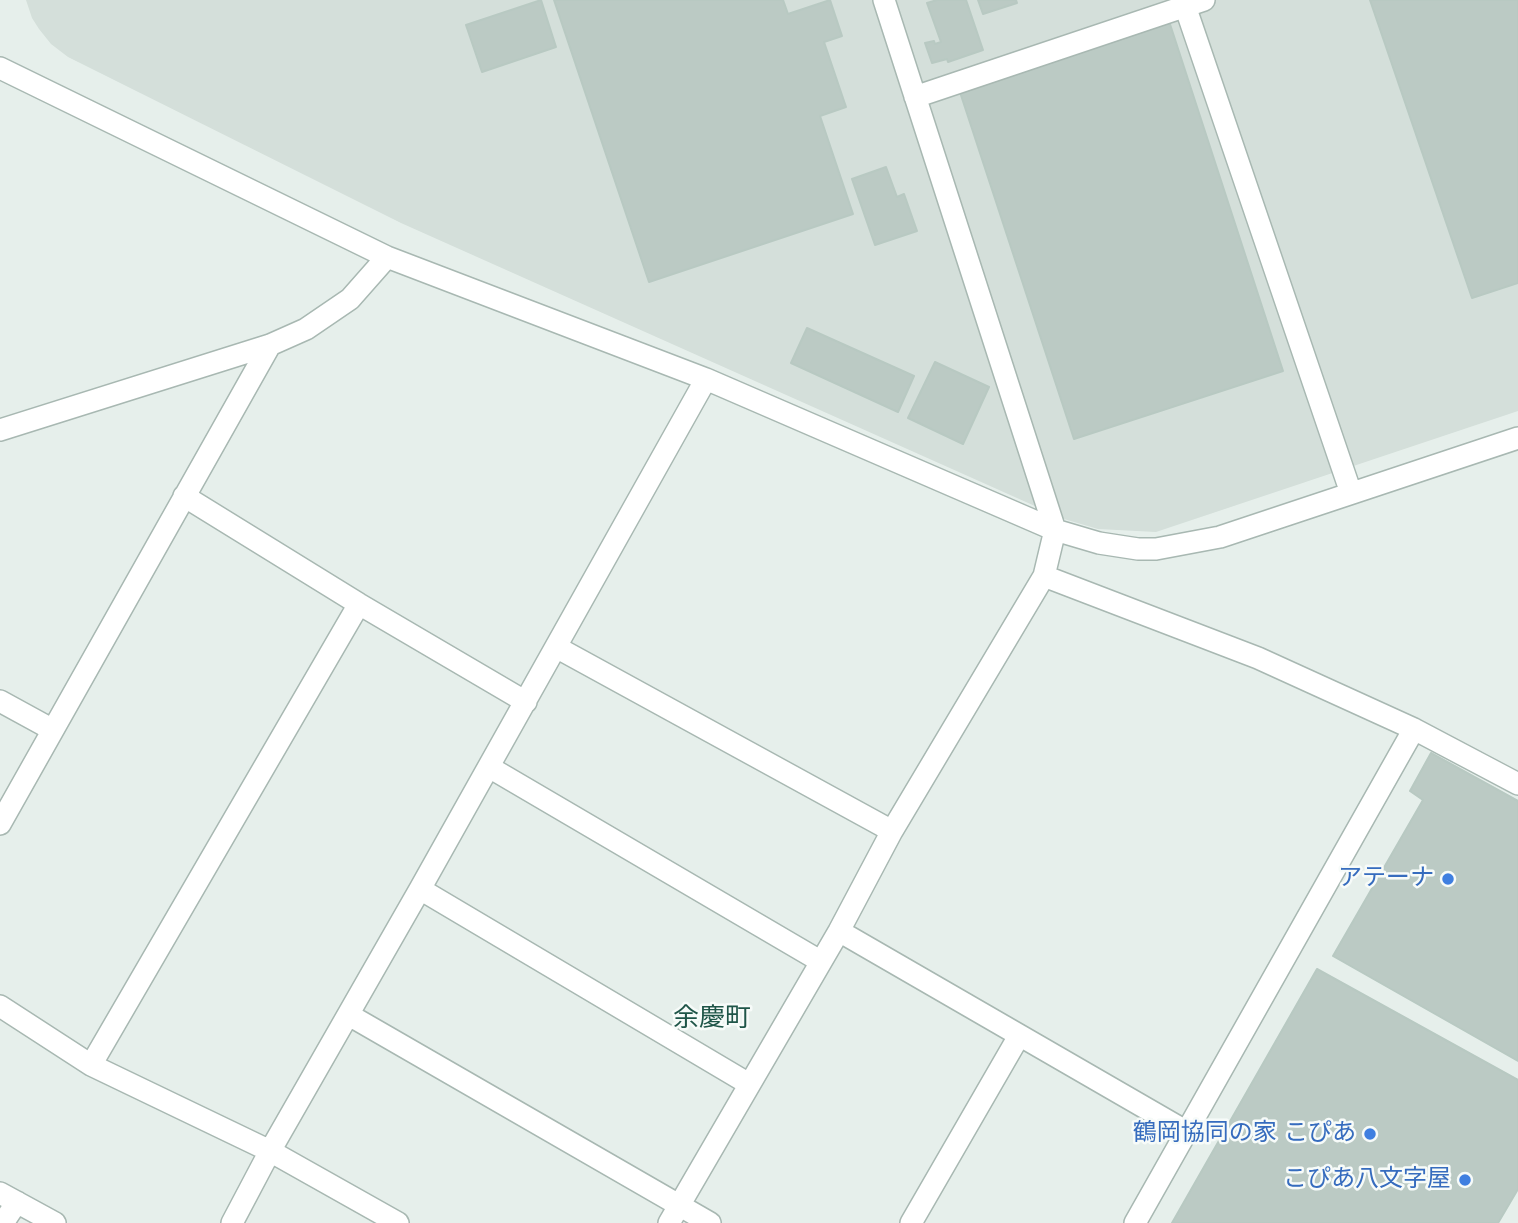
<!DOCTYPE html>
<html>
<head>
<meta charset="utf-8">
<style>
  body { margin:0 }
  canvas { display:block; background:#e6efeb }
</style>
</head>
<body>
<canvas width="1518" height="1223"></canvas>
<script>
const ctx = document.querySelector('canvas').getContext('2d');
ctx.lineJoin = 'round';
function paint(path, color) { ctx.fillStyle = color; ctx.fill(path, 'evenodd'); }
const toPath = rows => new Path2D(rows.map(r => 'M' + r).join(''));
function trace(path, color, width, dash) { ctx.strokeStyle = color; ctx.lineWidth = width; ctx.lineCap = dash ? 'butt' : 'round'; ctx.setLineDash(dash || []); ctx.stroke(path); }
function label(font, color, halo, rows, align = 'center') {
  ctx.font = font + ' Jost,"Noto Sans JP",sans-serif'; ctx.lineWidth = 5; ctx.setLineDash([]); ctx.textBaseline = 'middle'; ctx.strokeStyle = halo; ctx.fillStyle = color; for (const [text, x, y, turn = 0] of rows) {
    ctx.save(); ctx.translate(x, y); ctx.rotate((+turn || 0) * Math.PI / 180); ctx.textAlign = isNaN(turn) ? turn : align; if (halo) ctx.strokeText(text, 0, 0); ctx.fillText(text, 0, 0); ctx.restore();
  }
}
const built = toPath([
  [26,0,1518,0,1518,411,1156,532,1098,529,1064,519,401,223,68,57,51,44,39,29,32,18]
]);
const building = toPath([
  [541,0,556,47,482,72,466,25,541,0],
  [554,0,783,0,788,14,830,0,842,36,824,42,846,107,820,116,853,214,649,282,554,0],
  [937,0,966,0,983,50,948,62,947,59,932,63,925,43,934,41,935,44,941,42,927,3,937,0],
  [978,0,1016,0,1017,3,983,14,978,0],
  [1370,0,1518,0,1518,283,1472,298,1370,0],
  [1168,18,1283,371,1074,439,958,86,1168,18],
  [886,167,897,197,904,194,917,231,875,245,852,179,886,167],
  [807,328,914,376,898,412,791,363,807,328],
  [935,362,989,387,963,444,908,418,935,362],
  [1431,753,1518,801,1518,1061,1333,956,1423,800,1410,791,1431,753],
  [1317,969,1518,1080,1518,1189,1498,1223,1172,1223,1317,969]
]);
const minor = toPath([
  [1183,0,1351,493],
  [0,68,387,257,706,379,1055,530,1099,543,1138,549,1156,549,1220,537,1518,438],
  [915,97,1204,0],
  [0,430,270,345,306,329,350,299,387,257],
  [184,496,359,604,526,702],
  [1044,576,1258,658,1414,729,1518,784],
  [556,647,892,831],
  [0,701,53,730],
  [489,767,820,961],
  [0,824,270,345],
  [420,889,749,1084],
  [839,931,1187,1132],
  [0,1006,91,1065,270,1151,398,1223],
  [349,1015,710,1223],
  [91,1065,359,604],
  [0,1193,55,1223],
  [3,1223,17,1202],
  [232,1223,270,1151,420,889,706,379],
  [669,1223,839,931,892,831,1044,576,1055,530,884,0],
  [911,1223,1019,1036],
  [1135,1223,1414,729]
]);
const markers = [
  [1448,879,7,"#3f7fe0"],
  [1370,1134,7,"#3f7fe0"],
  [1465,1180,7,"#3f7fe0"]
];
const shopNames = [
  ["アテーナ",1434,879],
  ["鶴岡協同の家 こぴあ",1356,1134],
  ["こぴあ八文字屋",1451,1180]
];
const neighbourhoodNames = [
  ["余慶町",712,1020]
];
paint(built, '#d4dfda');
paint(building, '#bbcac4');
trace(building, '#b8c9c2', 2);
trace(minor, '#a8b8b2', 24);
trace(minor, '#fff', 21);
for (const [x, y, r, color] of markers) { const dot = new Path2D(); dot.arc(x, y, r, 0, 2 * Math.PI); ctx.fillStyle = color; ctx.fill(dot); trace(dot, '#f7fbf9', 2.5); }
label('24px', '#366cbe', '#f7fbf9', shopNames, 'right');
label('26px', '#1f5548', '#f7fbf9', neighbourhoodNames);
</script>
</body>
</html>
